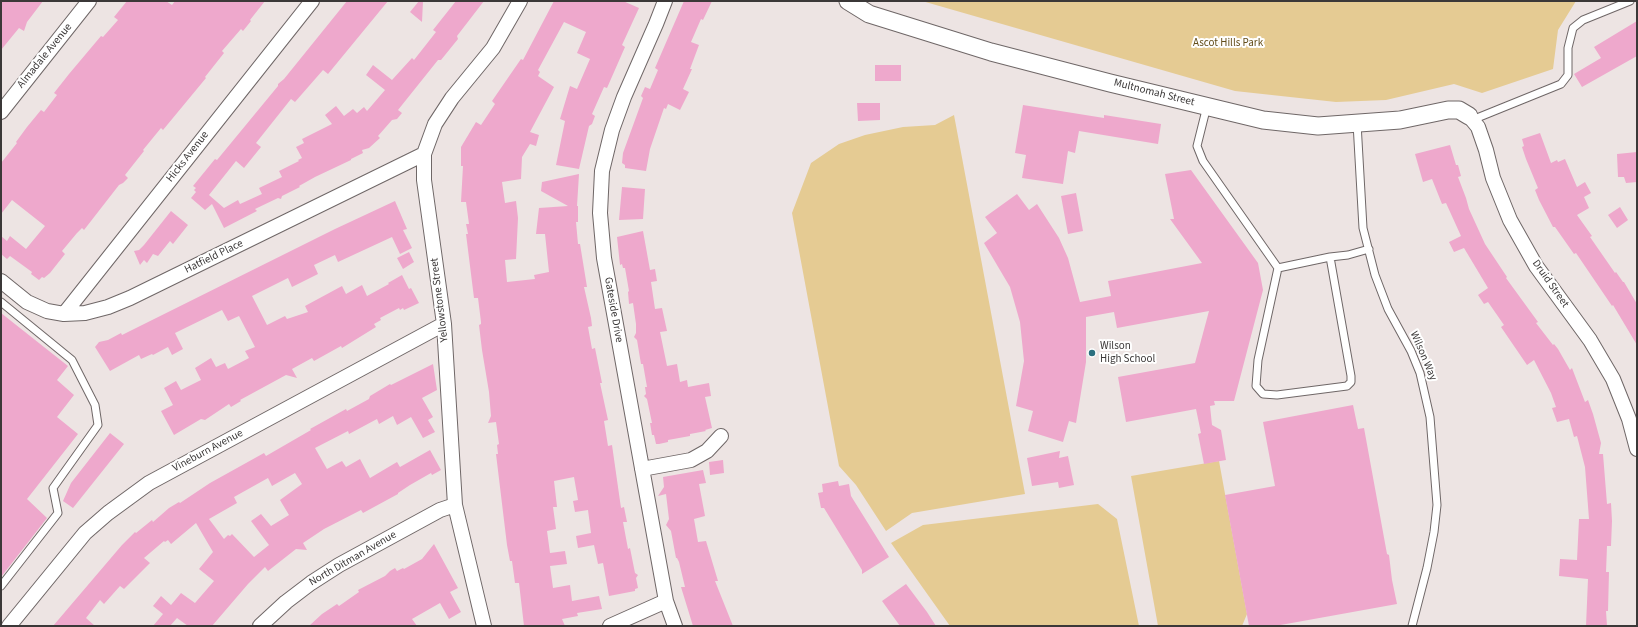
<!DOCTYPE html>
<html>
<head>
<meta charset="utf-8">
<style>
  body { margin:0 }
  #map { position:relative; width:1638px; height:627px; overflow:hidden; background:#ede4e3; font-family:"Source Sans 3",sans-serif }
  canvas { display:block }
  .frame { position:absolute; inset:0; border:2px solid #3b3838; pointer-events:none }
</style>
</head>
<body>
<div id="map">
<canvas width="1638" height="627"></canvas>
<div class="frame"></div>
</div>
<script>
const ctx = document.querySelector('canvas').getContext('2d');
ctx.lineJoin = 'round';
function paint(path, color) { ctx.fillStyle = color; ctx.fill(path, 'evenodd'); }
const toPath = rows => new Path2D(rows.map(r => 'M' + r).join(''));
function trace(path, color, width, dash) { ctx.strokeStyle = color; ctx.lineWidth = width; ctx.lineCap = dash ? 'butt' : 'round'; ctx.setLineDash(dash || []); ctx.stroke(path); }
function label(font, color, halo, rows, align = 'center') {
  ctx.font = font + ' "Source Sans 3",sans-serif'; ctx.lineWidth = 4; ctx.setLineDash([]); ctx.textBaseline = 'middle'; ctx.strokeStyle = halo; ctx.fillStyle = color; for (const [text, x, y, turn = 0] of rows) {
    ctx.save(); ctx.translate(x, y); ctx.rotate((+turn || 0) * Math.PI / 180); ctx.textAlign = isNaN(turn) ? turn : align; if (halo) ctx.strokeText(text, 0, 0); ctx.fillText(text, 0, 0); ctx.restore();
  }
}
const green = toPath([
  [922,1,1576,1,1558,30,1553,69,1482,93,1454,84,1386,100,1336,102,1235,91],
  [954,115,1025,494,912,513,886,531,856,485,839,466,792,213,811,163,839,144,865,135,903,127,935,125],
  [1219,461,1247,614,1242,626,1158,626,1131,476],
  [1098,504,1117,519,1139,626,950,626,891,543,923,525]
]);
const building = toPath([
  [1,1,43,1,27,22,24,31,19,28,1,50],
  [127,1,166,1,172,5,175,1,265,1,250,20,251,21,243,31,241,29,222,51,224,53,205,77,206,78,163,130,161,128,143,150,144,151,125,175,128,178,123,183,119,185,84,230,82,228,77,233,62,251,65,254,50,273,44,278,42,277,39,280,31,274,32,272,10,256,7,259,1,254,1,236,7,241,10,236,26,249,45,226,12,200,1,214,1,163,17,143,16,142,27,127,41,110,44,112,57,95,54,93,69,74,101,36,103,37,118,20,114,17],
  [347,1,388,1,328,74,323,70,295,102,291,99,256,143,261,147,244,168,236,161,209,195,224,208,238,200,240,204,262,194,259,188,282,177,279,171,299,161,298,160,302,158,296,147,304,143,302,139,332,124,325,115,336,106,344,116,353,109,357,113,364,107,367,111,385,90,366,75,373,65,392,80,412,58,414,60,436,32,433,30,456,1,484,1,457,36,458,39,441,60,438,60,398,110,402,113,397,119,392,120,378,136,380,138,369,148,362,150,363,153,351,159,351,160,315,177,299,186,300,187,282,196,281,199,278,198,255,209,257,211,224,228,212,204,205,210,191,198,196,192,194,190,196,188,193,186,215,159,217,160,278,86,278,84,284,79],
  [419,1,423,1,422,22,410,12],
  [554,1,623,1,639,8,622,45,625,47,607,88,604,87,592,114,595,116,592,124,589,126,579,169,556,165,565,121,560,119,570,86,577,89,590,59,577,53,586,32,564,22,538,70,540,72,538,76,554,87,530,132,539,135,536,146,530,144,522,157,521,179,502,182,505,203,516,201,518,218,516,259,505,260,507,282,535,279,534,275,549,272,545,234,536,234,539,208,568,206,541,191,542,182,579,174,577,206,578,206,578,222,576,222,578,244,580,244,587,287,584,287,591,318,592,326,588,327,592,349,595,348,602,383,600,383,608,420,604,421,608,446,612,445,621,508,624,507,627,522,623,522,628,549,630,548,635,573,638,575,636,578,638,588,635,589,635,591,609,596,603,563,598,564,594,545,578,548,576,536,591,533,588,510,575,512,573,501,578,500,574,477,554,481,557,507,553,507,556,529,547,531,550,553,565,551,567,564,550,566,553,588,570,585,572,601,599,596,602,609,577,613,578,616,562,619,565,626,524,626,519,583,515,583,512,561,510,561,507,545,496,454,498,454,497,445,499,444,496,422,488,423,491,416,489,392,482,350,479,325,481,324,481,322,478,298,474,298,466,234,468,234,466,224,469,224,466,202,461,202,463,166,461,166,461,147,476,122,481,125,495,104,492,101,521,59,523,60],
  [684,1,712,1,703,20,701,19,691,42,699,45,690,69,692,69,683,89,689,92,680,110,668,104,666,109,664,108,650,149,646,171,625,168,625,165,622,163,623,153,643,98,641,96,645,87,650,89,658,70,655,68],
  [1637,21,1637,56,1582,87,1574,74,1601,58,1594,47],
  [875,65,901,65,901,81,875,81],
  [857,103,880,103,880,120,858,121],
  [1023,105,1104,118,1104,115,1161,124,1158,144,1079,131,1075,153,1068,151,1063,184,1022,178,1026,155,1015,153],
  [1540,133,1551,163,1557,160,1558,162,1565,159,1577,187,1585,182,1591,193,1584,197,1589,208,1577,215,1592,236,1590,237,1615,273,1616,272,1623,282,1624,282,1637,304,1637,345,1613,305,1612,306,1576,253,1574,254,1555,227,1553,227,1539,200,1535,190,1538,188,1526,159,1522,147,1524,146,1522,139],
  [1450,145,1456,165,1458,165,1461,176,1458,177,1466,198,1469,209,1485,244,1507,277,1506,278,1538,322,1536,323,1553,345,1554,344,1558,349,1570,370,1572,368,1585,402,1588,400,1593,414,1601,443,1599,454,1603,454,1607,504,1611,503,1612,521,1611,546,1607,546,1606,572,1609,572,1608,611,1606,611,1607,626,1586,626,1588,579,1559,576,1560,559,1577,560,1579,519,1589,519,1585,467,1577,436,1574,437,1569,419,1557,422,1552,408,1556,407,1551,393,1534,360,1527,365,1501,327,1504,325,1488,302,1484,304,1478,295,1488,288,1464,248,1454,252,1449,242,1461,236,1446,203,1442,204,1432,179,1423,182,1415,154],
  [1637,152,1637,182,1626,183,1624,177,1618,177,1617,154],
  [1191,170,1258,263,1263,290,1234,401,1214,401,1215,405,1210,406,1212,425,1221,430,1226,460,1204,464,1198,434,1201,433,1196,409,1126,422,1118,377,1195,363,1209,311,1117,328,1114,312,1086,317,1086,362,1076,423,1069,421,1063,442,1028,431,1033,411,1016,406,1024,361,1020,322,1010,287,984,243,997,233,985,217,1017,194,1029,210,1037,204,1059,238,1068,258,1080,302,1111,296,1108,281,1202,263,1170,219,1174,219,1165,174],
  [622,187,645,189,643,219,619,220],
  [1076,193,1083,231,1068,234,1061,196],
  [395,201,407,229,403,230,412,248,400,254,392,237,338,262,335,255,314,265,318,274,292,287,288,278,252,296,267,325,285,316,287,319,308,312,305,306,342,286,346,294,362,285,367,296,389,284,388,283,402,275,409,289,411,288,419,303,404,310,403,308,400,310,399,308,380,318,381,320,374,324,376,327,342,348,341,346,314,361,312,358,292,369,297,378,286,375,240,400,241,401,231,407,229,404,205,420,201,419,174,435,161,411,173,405,164,388,176,381,181,390,201,380,195,368,211,358,216,367,225,363,228,369,249,358,245,351,255,347,239,316,228,321,222,310,175,333,183,349,172,355,168,347,153,355,152,354,141,359,139,355,110,371,95,347,99,342,108,340,121,333,122,335,335,229],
  [1620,207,1628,220,1617,228,1608,215],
  [171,211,188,225,173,244,170,241,158,256,153,254,147,263,144,260,140,265,134,251,139,250,144,245],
  [643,231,650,270,655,269,657,281,651,282,655,309,662,308,667,331,660,332,667,366,677,364,680,382,687,380,688,387,709,383,711,396,705,397,712,428,705,430,706,431,690,434,690,436,668,440,668,442,659,444,656,444,654,435,652,435,650,423,652,423,647,399,644,396,646,394,645,387,647,387,643,364,641,364,637,340,634,337,636,333,636,324,633,303,629,304,628,292,629,291,625,268,623,268,622,264,620,265,617,237],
  [409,252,414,262,403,269,397,258],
  [1,313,68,366,57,380,74,395,57,417,78,434,27,499,47,518,1,577],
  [433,364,437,390,422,398,433,417,428,420,435,432,423,438,411,417,397,425,393,416,379,424,377,419,349,434,348,431,315,448,327,469,342,461,346,467,360,459,370,478,397,462,400,467,430,450,441,470,432,475,431,473,410,485,398,493,398,494,363,513,361,510,324,529,303,543,307,550,296,549,268,571,265,567,248,584,212,626,188,626,177,618,170,626,153,626,163,614,153,606,161,596,171,605,181,593,195,603,214,581,199,569,213,552,196,523,171,544,168,540,165,542,164,541,144,558,150,563,124,589,120,586,104,604,100,600,86,618,95,626,53,626,122,545,135,532,136,533,152,520,153,522,169,508,179,502,180,503,210,483,264,453,266,456,311,430,310,429,346,409,347,411,369,399,370,396,390,384,391,385],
  [295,473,302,484,280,500,289,515,271,526,261,514,251,521,269,545,254,557,232,534,230,536,228,535,224,539,209,519,237,503,234,497,268,478,272,486],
  [1353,405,1358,429,1364,428,1387,554,1389,555,1392,580,1397,604,1275,626,1249,626,1225,495,1275,486,1263,422],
  [110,433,124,444,73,508,63,501,71,483],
  [1060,451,1059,458,1068,456,1074,485,1059,488,1058,482,1032,486,1027,458],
  [723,460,724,473,710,475,709,462],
  [703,470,706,483,699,484,705,516,694,519,698,542,706,541,718,581,715,581,733,626,693,626,681,587,685,587,679,562,677,558,676,558,671,531,666,525,669,519,666,494,658,496,664,487,663,477],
  [838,481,839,486,849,484,851,496,889,557,862,574,862,570,824,508,821,508,818,493,823,492,822,484],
  [434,544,458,588,450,592,461,612,449,619,440,603,412,619,417,626,309,626,322,614,337,604,339,606,359,592,358,590,385,576,390,571,395,568,397,571,403,568,404,569,422,559],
  [906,584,927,612,936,626,900,626,882,601]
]);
const service = toPath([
  [1207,106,1197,146,1203,161,1278,268,1258,360,1256,386,1263,394,1277,395,1347,386,1351,382,1351,376,1330,257],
  [1472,120,1561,84,1568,75,1568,48,1573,28,1583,20,1630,1],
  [1357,123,1363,228,1375,275,1388,309,1411,351,1420,373,1430,417,1437,505,1434,532,1427,568,1412,626],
  [1278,268,1330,257,1348,255,1369,249],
  [1,302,72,360,95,405,98,425,53,488,58,513,1,586]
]);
const minor = toPath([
  [665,1,656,24,624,97,612,130,602,171,600,213,604,258,666,601,675,626],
  [1,112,89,1],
  [1469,116,1478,127,1486,150,1493,178,1510,220,1536,266,1590,340,1613,379,1629,419,1637,449],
  [1,281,27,302,47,311,64,314,85,313,108,307,130,298,424,154],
  [64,314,312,1],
  [642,469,691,460,707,451,721,436],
  [9,626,85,533,108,513,149,483,444,324],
  [260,626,286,602,311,583,339,565,440,510,455,505],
  [484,626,455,505,444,324,424,180,424,154,435,124,452,98,493,48,520,1],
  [610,626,666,601]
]);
const tertiary = toPath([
  [848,1,869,14,991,52,1110,83,1263,120,1318,126,1400,120,1448,110,1459,110,1469,116]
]);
const markers = [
  [1092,353,4,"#2b6f7f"]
];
const parkNames = [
  ["Ascot Hills Park",1228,44]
];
const streetNames = [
  ["Almadale Avenue",45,56,-51],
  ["Multnomah Street",1154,93,14],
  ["Hicks Avenue",188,157,-52],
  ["Hatfield Place",214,257,-26],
  ["Druid Street",1550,284,55],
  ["Yellowstone Street",440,300,-97],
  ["Gateside Drive",613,310,80],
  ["Wilson Way",1423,356,67],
  ["Vineburn Avenue",208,451,-28],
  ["North Ditman Avenue",353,559,-30]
];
const poiNames = [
  ["Wilson",1100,347],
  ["High School",1100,360]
];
paint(green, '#e5cb93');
paint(building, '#eea8cc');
trace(service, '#6f6767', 9);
trace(minor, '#6f6767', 16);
trace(tertiary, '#6f6767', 19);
trace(service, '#fff', 7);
trace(minor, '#fff', 14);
trace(tertiary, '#fff', 17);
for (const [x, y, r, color] of markers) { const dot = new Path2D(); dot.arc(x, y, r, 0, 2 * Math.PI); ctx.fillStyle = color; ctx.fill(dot); trace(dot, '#fff', 1.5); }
label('11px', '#634d19', '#fff', parkNames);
label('11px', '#3b3838', '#fff', streetNames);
label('11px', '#3b3838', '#fff', poiNames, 'left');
</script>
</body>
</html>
